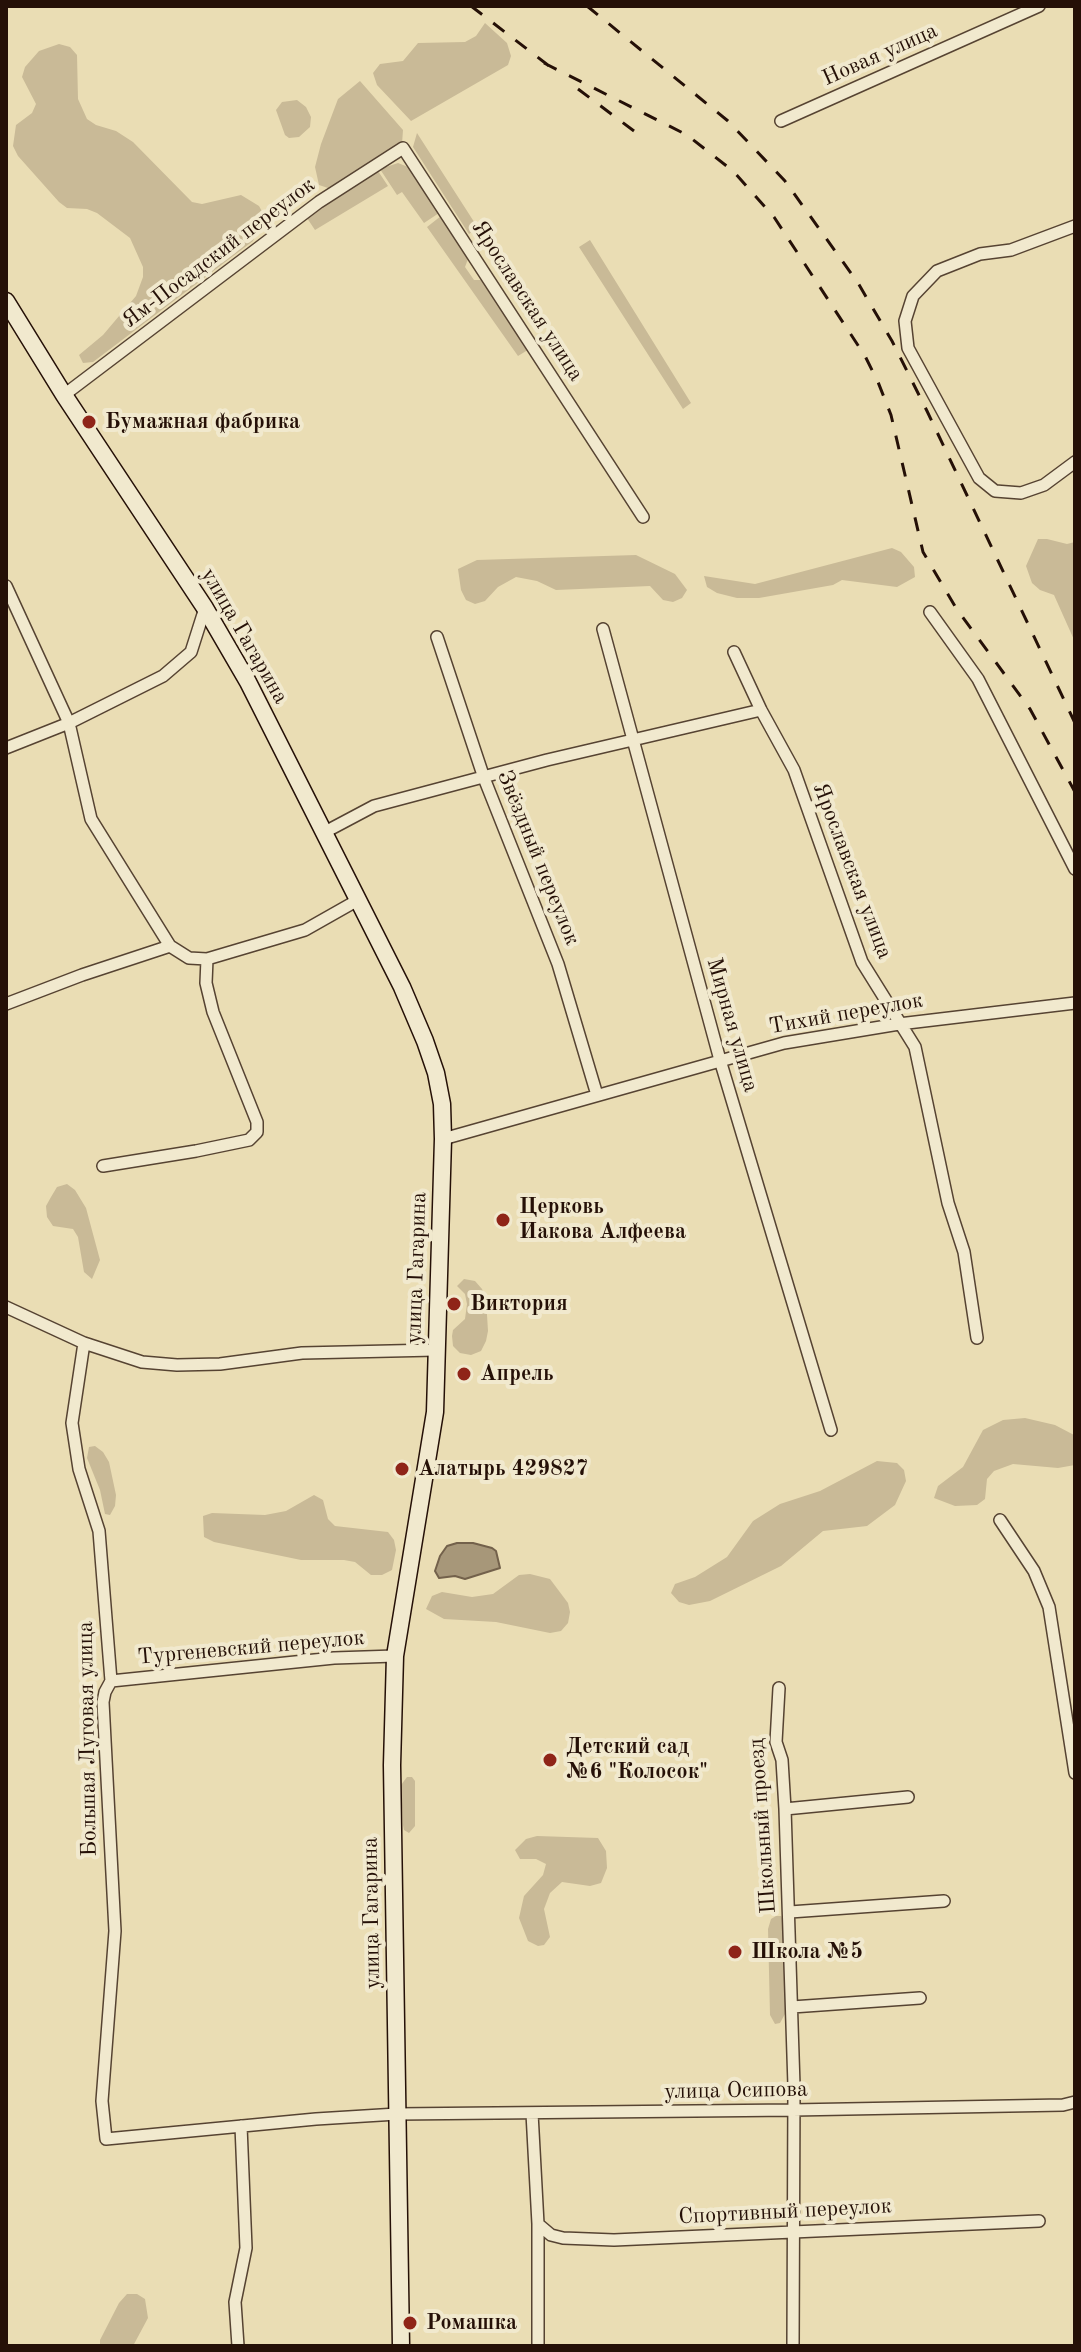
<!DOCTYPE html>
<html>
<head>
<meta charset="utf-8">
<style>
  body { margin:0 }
  #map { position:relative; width:1081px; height:2352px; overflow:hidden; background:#eaddb4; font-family:"Old Standard TT",serif }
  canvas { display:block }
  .frame { position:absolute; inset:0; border:8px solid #251007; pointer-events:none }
</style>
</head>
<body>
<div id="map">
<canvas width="1081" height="2352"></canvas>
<div class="frame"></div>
</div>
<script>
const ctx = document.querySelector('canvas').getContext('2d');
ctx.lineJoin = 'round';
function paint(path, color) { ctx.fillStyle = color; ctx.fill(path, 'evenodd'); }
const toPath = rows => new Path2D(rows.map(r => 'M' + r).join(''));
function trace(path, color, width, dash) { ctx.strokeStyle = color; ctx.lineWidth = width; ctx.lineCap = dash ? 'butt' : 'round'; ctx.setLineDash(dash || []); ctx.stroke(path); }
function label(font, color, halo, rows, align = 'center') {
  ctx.font = font + ' "Old Standard TT",serif'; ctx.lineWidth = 8; ctx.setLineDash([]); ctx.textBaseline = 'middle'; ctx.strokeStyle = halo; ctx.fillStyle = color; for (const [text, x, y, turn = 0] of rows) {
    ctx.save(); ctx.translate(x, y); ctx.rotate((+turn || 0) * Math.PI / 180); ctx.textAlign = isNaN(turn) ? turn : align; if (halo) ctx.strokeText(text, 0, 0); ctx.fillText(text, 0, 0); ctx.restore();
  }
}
const green = toPath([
  [485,23,507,43,511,56,508,65,411,121,377,85,373,73,380,64,403,61,418,43,465,42,476,36],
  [59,44,70,47,77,55,78,99,87,119,96,125,116,131,133,142,192,202,202,204,241,195,259,206,264,215,253,241,93,362,83,363,79,355,103,335,136,296,143,277,143,267,130,238,97,213,87,209,67,208,59,202,18,156,13,146,16,125,32,113,36,104,22,77,25,67,39,51],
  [360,81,403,130,402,144,331,189,319,185,315,167,321,144,338,99],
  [297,100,306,107,311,117,310,127,299,137,289,138,285,135,276,110,282,102],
  [417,133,478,228,469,234,413,147],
  [398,163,408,167,439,213,424,223,402,192,397,195,380,169],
  [378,171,388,186,315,230,307,218],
  [441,216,468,259,465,267,474,280,484,280,531,348,518,356,427,227],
  [590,240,691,403,683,409,579,247],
  [1038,539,1047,539,1067,544,1075,542,1075,642,1054,595,1040,590,1032,583,1026,566],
  [892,548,901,552,914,567,915,577,897,587,842,580,833,585,759,598,737,598,717,593,707,587,704,576,755,584],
  [636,555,675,574,687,590,682,598,673,602,663,600,650,586,556,590,537,581,516,577,498,587,485,601,475,604,466,600,461,590,458,569,477,560],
  [67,1184,75,1190,86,1208,100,1260,92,1279,84,1272,78,1237,73,1229,53,1226,47,1217,46,1206,51,1197,57,1187],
  [464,1279,475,1281,482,1289,486,1299,488,1331,486,1341,481,1351,471,1355,460,1353,453,1346,452,1336,453,1330,465,1319,467,1304,465,1294,457,1286],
  [1025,1418,1055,1425,1074,1435,1075,1465,1058,1468,1013,1464,994,1471,987,1479,985,1499,977,1505,955,1506,934,1498,938,1486,963,1467,983,1430,1003,1420],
  [95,1446,103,1452,109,1462,116,1495,115,1506,110,1515,105,1514,100,1490,87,1458,89,1447],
  [877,1461,897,1463,904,1470,906,1481,895,1505,867,1526,823,1531,781,1566,710,1601,689,1605,679,1602,671,1593,675,1584,695,1577,727,1557,753,1521,780,1504,820,1491],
  [314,1495,323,1500,328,1519,335,1526,388,1532,394,1540,396,1550,392,1570,382,1575,371,1575,355,1562,344,1560,301,1560,214,1542,204,1537,203,1516,212,1513,265,1515,286,1511],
  [530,1574,550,1579,568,1603,570,1612,568,1623,561,1631,550,1633,496,1622,444,1619,426,1609,432,1596,442,1592,472,1597,493,1594,519,1575],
  [407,1777,412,1777,415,1781,415,1826,409,1833,404,1830,403,1825,401,1785],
  [537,1836,598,1838,606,1851,607,1868,601,1883,590,1886,562,1882,550,1893,544,1909,550,1937,544,1945,538,1946,528,1941,519,1918,524,1896,543,1875,546,1864,536,1859,520,1859,515,1850,526,1839],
  [776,1916,781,1916,786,1925,785,2014,780,2023,775,2024,770,2015,768,1929,771,1919],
  [127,2294,137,2294,145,2299,148,2318,133,2346,100,2346,100,2340,119,2303]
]);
const water = toPath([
  [457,1543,473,1543,492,1548,496,1551,500,1568,465,1579,455,1576,439,1578,435,1571,440,1556,447,1546,457,1543]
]);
const minor = toPath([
  [781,121,1039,6],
  [1075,226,1011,250,980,254,937,271,913,296,905,321,908,348,979,478,995,491,1021,493,1044,485,1075,462],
  [64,395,319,202,403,148,643,517],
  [6,586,69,723,91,819,170,946,189,958,207,959,206,983,213,1012,257,1122,257,1132,249,1140,196,1151,103,1166],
  [930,612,978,679,1075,869],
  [603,629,720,1060,831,1430],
  [437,637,484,778,558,964,597,1095],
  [734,652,761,710,794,770,862,962,915,1047,948,1203,964,1252,977,1338],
  [6,748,69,723,163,676,191,652,205,608],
  [325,832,374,806,547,760,761,710],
  [207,959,305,930,358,900],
  [6,1004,82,975,170,946],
  [443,1139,784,1043,899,1024,1075,1003],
  [6,1307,84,1343,142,1362,177,1365,220,1364,302,1353,435,1350],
  [84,1343,72,1423,79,1469,99,1531,111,1681,105,1692,103,1702,115,1931,102,2101,106,2139,316,2119,397,2114,793,2110,1063,2105,1075,2102],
  [1000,1520,1034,1571,1049,1607,1075,1773],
  [111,1681,334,1658,395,1656],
  [779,1688,776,1742,782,1760,785,1809,794,2086,793,2346],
  [785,1809,908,1797],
  [790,1912,944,1901],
  [792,2007,920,1998],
  [532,2113,538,2224,538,2346],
  [538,2224,551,2235,563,2238,614,2240,1039,2221],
  [238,2346,235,2302,246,2248,241,2126]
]);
const secondary = toPath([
  [6,301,64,395,205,608,248,682,402,987,425,1041,436,1073,442,1104,443,1139,435,1412,395,1656,392,1765,401,2346]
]);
const rail = toPath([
  [471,6,553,69],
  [587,6,728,121,785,181,858,283,892,341,927,411,1075,723],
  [544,63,687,135,733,171,774,217,865,356,878,382,891,415,923,552,956,608,1030,709,1075,792],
  [578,89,642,137]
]);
const markers = [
  [89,422,8,"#8f2418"],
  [503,1220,8,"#8f2418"],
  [454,1304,8,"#8f2418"],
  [464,1374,8,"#8f2418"],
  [402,1469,8,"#8f2418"],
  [550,1760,8,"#8f2418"],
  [735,1952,8,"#8f2418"],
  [410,2323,8,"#8f2418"]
];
const streetNames = [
  ["Новая улица",880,55,-24],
  ["Ям-Посадский переулок",219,253,-37],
  ["Ярославская улица",527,301,57],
  ["улица Гагарина",244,636,60],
  ["Звёздный переулок",538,858,68],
  ["Ярославская улица",852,871,69],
  ["Тихий переулок",846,1014,-10],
  ["Мирная улица",732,1025,74],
  ["улица Гагарина",417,1268,-88],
  ["Тургеневский переулок",251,1648,-5],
  ["Большая Луговая улица",88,1739,-91],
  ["Школьный проезд",763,1826,-94],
  ["улица Гагарина",372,1913,-91],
  ["улица Осипова",736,2091,-1],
  ["Спортивный переулок",785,2212,-3]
];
const poiNames = [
  ["Бумажная фабрика",105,422],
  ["Церковь",519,1207],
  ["Иакова Алфеева",519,1232],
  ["Виктория",470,1304],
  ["Апрель",480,1374],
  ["Алатырь 429827",418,1469],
  ["Детский сад",566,1747],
  ["№6 \"Колосок\"",566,1772],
  ["Школа №5",751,1952],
  ["Ромашка",426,2323]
];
paint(green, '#c9ba97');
paint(water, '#a79779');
trace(water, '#73614b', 2);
trace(minor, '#564332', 14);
trace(secondary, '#251007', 19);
trace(minor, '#f1e9ce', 11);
trace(secondary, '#f1e9ce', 16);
trace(rail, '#251007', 3, [14, 14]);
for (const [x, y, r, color] of markers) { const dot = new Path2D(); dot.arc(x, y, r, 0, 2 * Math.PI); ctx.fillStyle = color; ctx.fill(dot); trace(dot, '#f1e9ce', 3); }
label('22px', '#251007', '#f1e9ce', streetNames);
label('bold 22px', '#251007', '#f1e9ce', poiNames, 'left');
</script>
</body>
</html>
